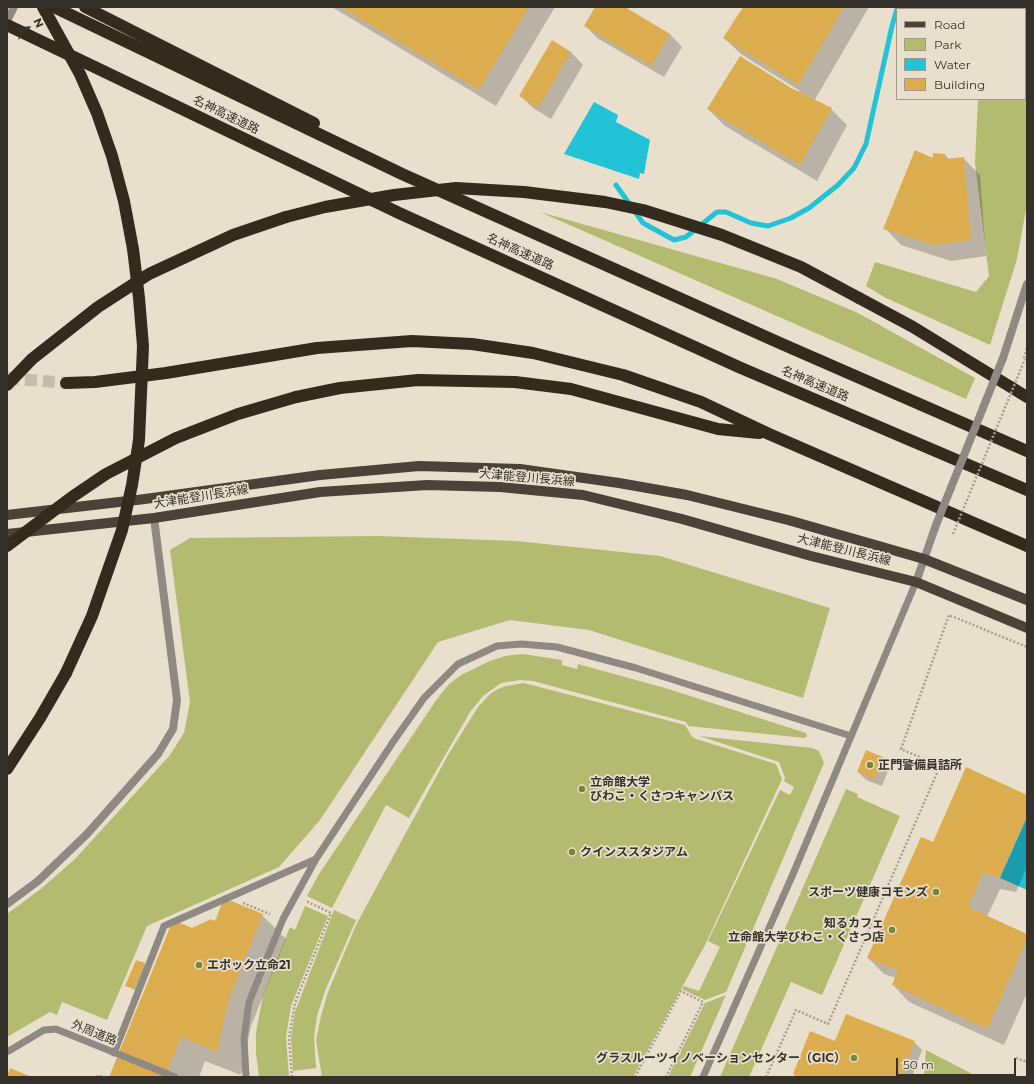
<!DOCTYPE html>
<html>
<head>
<meta charset="utf-8">
<style>
  body { margin:0 }
  #map { position:relative; width:1034px; height:1084px; overflow:hidden; background:#e9dfcd; font-family:Montserrat,sans-serif }
  canvas { display:block }
  .frame { position:absolute; inset:0; border:8px solid #34312a; pointer-events:none }
  .legend { position:absolute; left:896px; top:8px; width:130px; height:92px; box-sizing:border-box; background:#e9dfcd; border:1px solid #a1998c; margin:0; padding:5px 7px; list-style:none; font-size:12px; color:#34312a }
  .legend li { display:flex; align-items:center; gap:8px; height:20px }
  .legend b { width:20px; border:1px solid #a1998c }
  .north { position:absolute; left:8px; top:8px; width:40px; height:40px; -webkit-text-stroke:3px #e9dfcd; paint-order:stroke; rotate:65deg; font-size:11px; font-weight:700; line-height:16px; text-align:center; color:#34312a }
  .north::after { content:''; display:block; margin:auto; width:14px; height:18px; background:#34312a; clip-path:polygon(50% 0,100% 100%,50% 72%,0 100%) }
  .scale { position:absolute; left:896px; top:1058px; width:120px; height:18px; box-sizing:border-box; border:2px solid #34312a; border-top:0; padding-left:5px; font-size:12px; line-height:14px; white-space:nowrap; color:#34312a; -webkit-text-stroke:3px #e9dfcd; paint-order:stroke }
</style>
</head>
<body>
<div id="map">
<canvas width="1034" height="1084"></canvas>
<div class="frame"></div>
<ul class="legend">
<li><b style="height:5px;background:#4b4337"></b>Road</li>
<li><b style="height:11px;background:#b2bb70"></b>Park</li>
<li><b style="height:11px;background:#22c3d7"></b>Water</li>
<li><b style="height:11px;background:#dcad4f"></b>Building</li>
</ul>
<div class="north">N</div>
<div class="scale">50 m</div>
</div>
<script>
const ctx = document.querySelector('canvas').getContext('2d');
ctx.lineJoin = 'round';
function paint(path, color) { ctx.fillStyle = color; ctx.fill(path, 'evenodd'); }
const toPath = rows => new Path2D(rows.map(r => 'M' + r).join(''));
function trace(path, color, width, dash) { ctx.strokeStyle = color; ctx.lineWidth = width; ctx.lineCap = dash ? 'butt' : 'round'; ctx.setLineDash(dash || []); ctx.stroke(path); }
function label(font, color, halo, rows, align = 'center') {
  ctx.font = font + ' Montserrat,"Noto Sans JP",sans-serif'; ctx.lineWidth = 3.5; ctx.setLineDash([]); ctx.textBaseline = 'middle'; ctx.strokeStyle = halo; ctx.fillStyle = color; for (const [text, x, y, turn = 0] of rows) {
    ctx.save(); ctx.translate(x, y); ctx.rotate((+turn || 0) * Math.PI / 180); ctx.textAlign = isNaN(turn) ? turn : align; if (halo) ctx.strokeText(text, 0, 0); ctx.fillText(text, 0, 0); ctx.restore();
  }
}
const green = toPath([
  [992,7,1025,7,1027,204,1017,259,990,345,884,297,866,286,875,262,976,292,989,276,975,163,978,99,1025,99,1025,9,991,9],
  [540,212,777,279,858,313,975,378,966,399],
  [378,536,516,541,660,556,830,608,803,698,589,630,510,620,438,642,320,820,279,867,147,926,107,1020,62,1002,57,1015,50,1012,7,1037,7,914,42,888,75,859,170,755,184,733,190,702,170,550,190,538],
  [523,654,562,660,562,665,577,669,578,664,665,688,806,733,807,736,805,738,688,726,686,722,533,681,520,680,501,683,483,696,470,712,409,818,386,805,332,908,307,896,319,874,437,699,449,684,461,675,490,661,505,656],
  [524,683,685,725,693,738,776,764,782,779,705,945,633,1077,322,1077,316,1040,321,1016,328,992,356,925,448,755,478,707,490,694,498,689,506,686],
  [699,736,812,748,819,751,824,763,726,992,705,1000,682,989,684,986,699,991,720,947,708,941,780,790,790,795,794,787,784,781,785,778,779,762],
  [846,789,858,794,857,797,900,816,822,995,791,982,749,1077,720,1077],
  [305,906,328,916,291,1006,286,1037,289,1077,259,1077,256,1053,256,1033,263,995,290,927,295,930],
  [334,910,356,920,325,991,317,1016,314,1037,316,1068,293,1071,291,1037,295,1012],
  [726,995,690,1077,668,1077,705,1003],
  [926,1050,978,1077,924,1077]
]);
const water = toPath([
  [594,102,618,115,616,122,650,140,644,174,640,173,639,179,564,154],
  [1027,817,1027,890,1000,878]
]);
const shadow = toPath([
  [332,7,555,7,496,106],
  [596,7,623,7,670,34,682,47,664,77,597,38,585,25],
  [744,7,869,7,814,101,831,109,847,125,817,181,725,126,708,109,800,91,741,54,724,38],
  [571,52,583,65,551,119,533,108,521,96],
  [934,154,945,155,949,159,963,158,980,175,986,256,951,261,901,245,885,228,934,159],
  [882,758,890,766,882,786,866,780,858,772],
  [1027,796,1027,867,1016,892,1000,889,987,917,1027,935,1027,993,1004,1045,909,1002,893,985,896,978,884,974,868,958,934,843],
  [262,915,286,939,251,1026,241,1075,205,1061,199,1077,110,1077,192,929,215,922],
  [144,964,148,968,138,992,126,985],
  [835,1042,914,1042,922,1050,912,1077,798,1077]
]);
const stream = toPath([
  [616,185,643,223,674,240,686,237,717,212,726,212,751,223,768,226,791,218,809,208,838,185,854,168,866,144,892,26,897,9]
]);
const building = toPath([
  [341,7,529,7,479,90],
  [595,7,625,7,670,34,651,66,584,26],
  [743,7,844,7,798,85,723,38],
  [552,40,571,52,538,108,519,96],
  [740,56,791,88,832,108,800,165,707,109],
  [915,150,933,158,933,153,945,154,945,159,964,157,971,240,934,245,883,229],
  [866,750,883,757,874,779,857,772],
  [966,767,1027,795,1027,814,1000,877,983,873,968,907,1027,934,1027,940,987,1029,892,985,898,970,867,958,921,837,933,842],
  [224,898,263,914,228,1002,217,1052,181,1037,165,1077,109,1077,173,920,192,928,211,919,215,921],
  [136,960,145,963,134,989,125,986],
  [846,1014,915,1041,901,1077,797,1077,793,1074,810,1031,835,1041],
  [10,1068,32,1077,7,1077]
]);
const motorwayTunnel = toPath([
  [7,378,66,383]
]);
const path = toPath([
  [1024,358,1027,347],
  [243,903,270,914],
  [1016,1058,1027,1062],
  [97,1077,98,1075,103,1077],
  [292,1077,289,1038,295,1003,331,913,306,901],
  [635,1077,681,991,703,1002,666,1077],
  [766,1077,796,1010,828,1024,940,766,901,749,949,615,1027,647]
]);
const service = toPath([
  [7,1052,44,1030,56,1029,175,1077],
  [114,1053,164,926,316,859],
  [246,1077,244,1038,249,1002,283,919,316,859,393,742,424,698,458,664,497,646,521,644,557,647,636,668,851,736],
  [703,1077,793,874,916,582]
]);
const minor = toPath([
  [7,21,14,7]
]);
const tertiary = toPath([
  [1003,358,1027,284],
  [916,582,936,525],
  [7,904,38,881,87,834,158,754,173,729,177,700,154,518]
]);
const primary = toPath([
  [7,515,145,499,320,475,419,466,520,469,619,483,687,495,788,520,924,559,1027,600],
  [7,534,154,518,320,492,427,485,500,487,583,495,682,519,811,556,916,582,1027,628]
]);
const motorway = toPath([
  [54,7,402,174,782,344,1027,451],
  [85,7,314,123],
  [7,25,399,213,741,368,1027,490],
  [859,298,913,327,1027,397],
  [66,383,95,382,166,373,317,348,412,341,472,344,533,353,623,375,701,402,769,434,1027,546],
  [7,385,32,359,98,307,149,274,233,235,286,217],
  [296,397,340,388,418,380,515,382,571,389,718,429,759,433],
  [7,769,40,718,66,673]
]);
const pathBridge = toPath([
  [953,534,1025,359]
]);
const tertiaryBridge = toPath([
  [936,525,1003,358]
]);
const motorwayBridge = toPath([
  [43,7,80,74,97,113,112,156,124,201,133,249,139,298,143,346,139,440,132,485,122,530,92,616,66,673],
  [286,217,325,207,394,195,456,188,524,192,605,202,643,210,722,235,801,267,859,298],
  [7,546,72,497,106,474,176,438,238,414,296,397]
]);
const markers = [
  [870,765,4,"#788532"],
  [582,789,4,"#788532"],
  [572,852,4,"#788532"],
  [936,892,4,"#788532"],
  [892,930,4,"#788532"],
  [199,965,4,"#788532"],
  [854,1058,4,"#788532"]
];
const streetNames = [
  ["名神高速道路",226,115,26],
  ["名神高速道路",520,252,24],
  ["名神高速道路",815,384,23],
  ["大津能登川長浜線",527,478,5],
  ["大津能登川長浜線",201,497,-9],
  ["大津能登川長浜線",844,550,14],
  ["外周道路",94,1033,22]
];
const poiNames = [
  ["正門警備員詰所",878,765],
  ["立命館大学",590,782],
  ["びわこ・くさつキャンパス",590,796],
  ["クインススタジアム",580,852],
  ["スポーツ健康コモンズ",928,892,"right"],
  ["知るカフェ",884,923,"right"],
  ["立命館大学びわこ・くさつ店",884,937,"right"],
  ["エポック立命21",207,965],
  ["グラスルーツイノベーションセンター（GIC）",846,1058,"right"]
];
paint(green, '#b2bb70');
paint(water, '#22c3d7');
paint(shadow, '#0003');
trace(stream, '#22c3d7', 5);
paint(building, '#dcad4f');
trace(motorwayTunnel, '#c5bcac', 12, [12, 6]);
trace(path, '#a69f91', 2.5, [2, 2]);
trace(service, '#8e8982', 7);
trace(minor, '#8e8982', 8);
trace(tertiary, '#8e8982', 8);
trace(primary, '#4b4337', 10);
trace(motorway, '#342b1e', 12);
trace(pathBridge, '#a69f91', 2.5, [2, 2]);
trace(tertiaryBridge, '#8e8982', 8);
trace(motorwayBridge, '#342b1e', 12);
for (const [x, y, r, color] of markers) { const dot = new Path2D(); dot.arc(x, y, r, 0, 2 * Math.PI); ctx.fillStyle = color; ctx.fill(dot); trace(dot, '#e9dfcd', 1.5); }
label('12px', '#34312a', '#e9dfcd', streetNames);
label('bold 12px', '#34312a', '#e9dfcd', poiNames, 'left');
</script>
</body>
</html>
